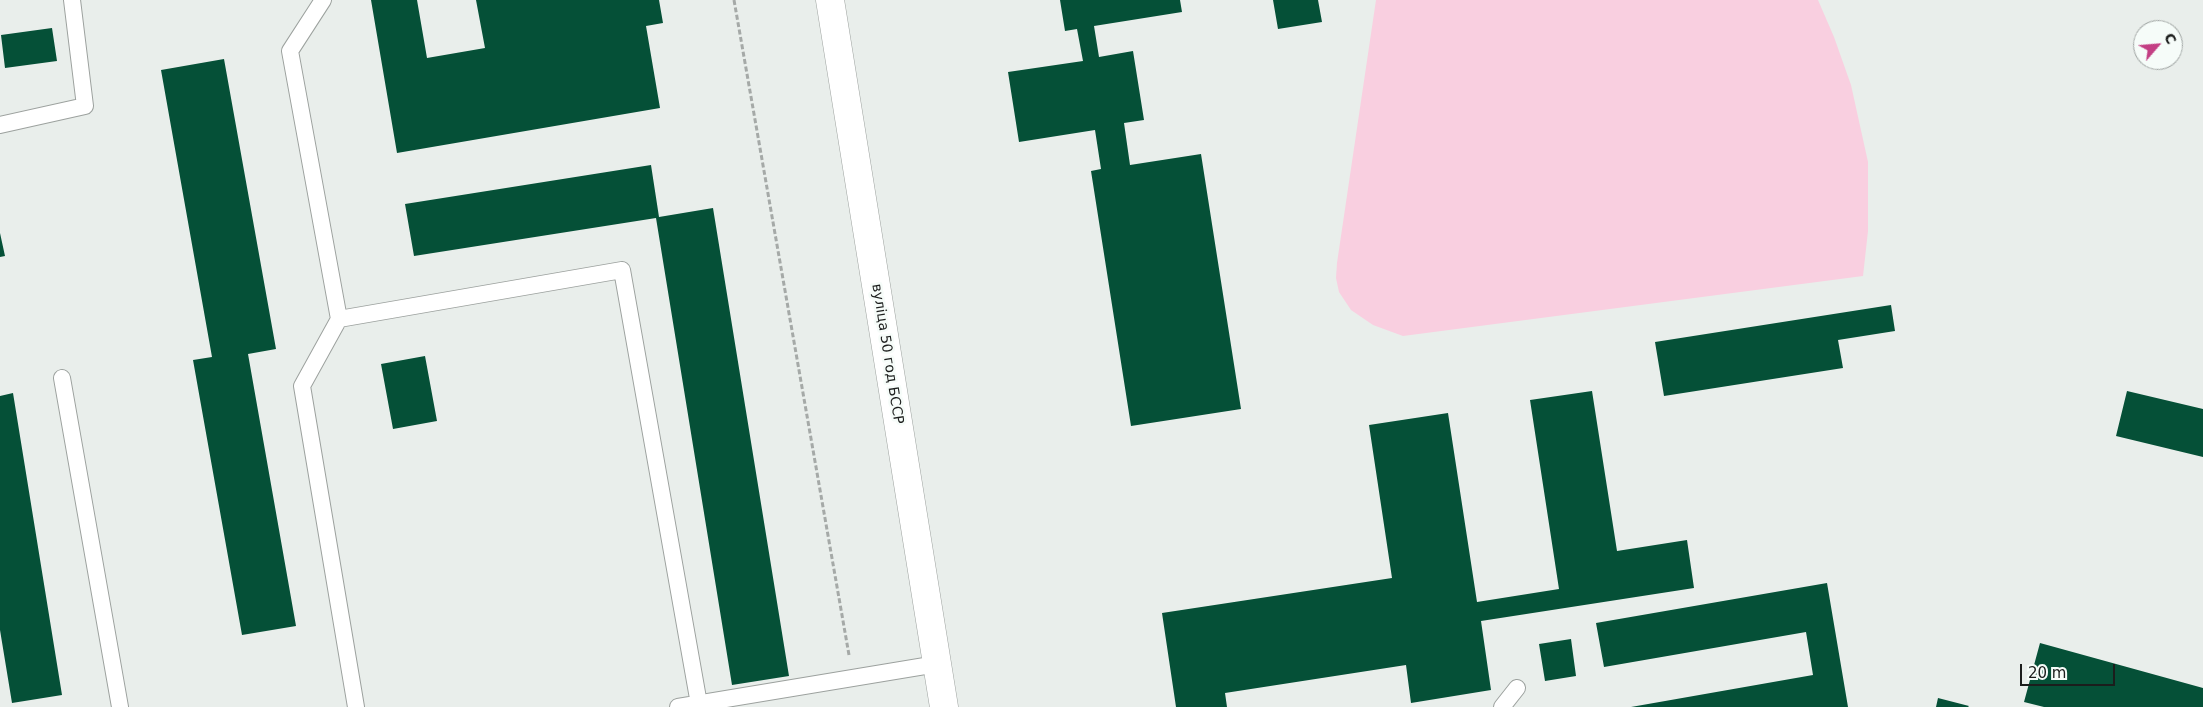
<!DOCTYPE html>
<html>
<head>
<meta charset="utf-8">
<style>
  body { margin:0 }
  #map { position:relative; width:2203px; height:707px; overflow:hidden; background:#e9eeeb; font-family:"DejaVu Sans",sans-serif }
  canvas { display:block }
  .north { position:absolute; left:2133px; top:20px; width:50px; height:50px; box-sizing:border-box; background:#f6fcf9; border:1px solid #9ea3a1; border-radius:50%; rotate:63deg; font-size:14px; font-weight:700; line-height:20px; text-align:center; color:#1b1d1c }
  .north::after { content:''; display:block; margin:auto; width:18px; height:22px; background:#c33f84; clip-path:polygon(50% 0,100% 100%,50% 72%,0 100%) }
  .scale { position:absolute; left:2020px; top:664px; width:95px; height:22px; box-sizing:border-box; border:2px solid #1b1d1c; border-top:0; padding-left:6px; font-size:15px; line-height:18px; white-space:nowrap; color:#1b1d1c; -webkit-text-stroke:4px #f6fcf9; paint-order:stroke }
</style>
</head>
<body>
<div id="map">
<canvas width="2203" height="707"></canvas>
<div class="north">С</div>
<div class="scale">20 m</div>
</div>
<script>
const ctx = document.querySelector('canvas').getContext('2d');
ctx.lineJoin = 'round';
function paint(path, color) { ctx.fillStyle = color; ctx.fill(path, 'evenodd'); }
const toPath = rows => new Path2D(rows.map(r => 'M' + r).join(''));
function trace(path, color, width, dash) { ctx.strokeStyle = color; ctx.lineWidth = width; ctx.lineCap = dash ? 'butt' : 'round'; ctx.setLineDash(dash || []); ctx.stroke(path); }
function label(font, color, halo, rows, align = 'center') {
  ctx.font = font + ' "DejaVu Sans",sans-serif'; ctx.lineWidth = 5; ctx.setLineDash([]); ctx.textBaseline = 'middle'; ctx.strokeStyle = halo; ctx.fillStyle = color; for (const [text, x, y, turn = 0] of rows) {
    ctx.save(); ctx.translate(x, y); ctx.rotate((+turn || 0) * Math.PI / 180); ctx.textAlign = isNaN(turn) ? turn : align; if (halo) ctx.strokeText(text, 0, 0); ctx.fillText(text, 0, 0); ctx.restore();
  }
}
const green = toPath([
  [1376,0,1818,0,1834,37,1851,85,1868,162,1868,231,1863,276,1403,336,1373,325,1351,310,1339,292,1336,278,1337,263]
]);
const building = toPath([
  [371,0,417,0,427,58,485,48,476,0,659,0,663,23,646,26,660,108,397,153],
  [1060,0,1180,0,1182,12,1094,26,1099,57,1133,51,1144,120,1124,123,1130,165,1201,154,1241,409,1131,426,1091,171,1101,169,1095,130,1019,142,1008,72,1083,61,1077,29,1065,31],
  [1273,0,1318,0,1322,22,1278,29],
  [52,28,57,61,5,68,1,35],
  [224,59,276,349,248,354,296,626,242,635,193,360,212,357,161,70],
  [651,165,659,217,713,208,789,676,732,685,656,218,414,256,405,204],
  [0,233,5,256,0,257],
  [1891,305,1895,331,1838,340,1843,368,1664,396,1655,342],
  [425,356,437,421,393,429,381,364],
  [1592,391,1617,551,1687,540,1694,588,1481,621,1491,690,1411,703,1406,665,1225,693,1227,707,1176,707,1162,613,1392,578,1369,425,1448,413,1477,602,1559,589,1530,400],
  [2127,391,2203,409,2203,457,2116,436],
  [13,393,62,695,12,703,0,630,0,396],
  [1827,583,1848,707,1631,707,1813,675,1806,632,1604,667,1596,623],
  [1571,639,1576,676,1545,681,1539,644],
  [2040,643,2203,688,2203,707,2044,707,2024,702],
  [1938,698,1969,706,1968,707,1936,707]
]);
const path = toPath([
  [734,0,849,655]
]);
const service = toPath([
  [323,0,290,51,339,319,622,270,699,704],
  [0,125,85,106,72,0],
  [339,319,302,386,356,707],
  [62,378,120,707],
  [678,707,937,664],
  [1502,707,1517,688]
]);
const minor = toPath([
  [830,0,944,707]
]);
const streetNames = [
  ["вуліца 50 год БССР",887,354,81]
];
paint(green, '#f9cfe0');
paint(building, '#055037');
trace(service, '#9ca19e', 18);
trace(minor, '#9ca19e', 29);
trace(path, '#a5a9a7', 3, [5, 2.5]);
trace(service, '#fff', 16);
trace(minor, '#fff', 28);
label('14px', '#1b1d1c', '#f6fcf9', streetNames);
</script>
</body>
</html>
